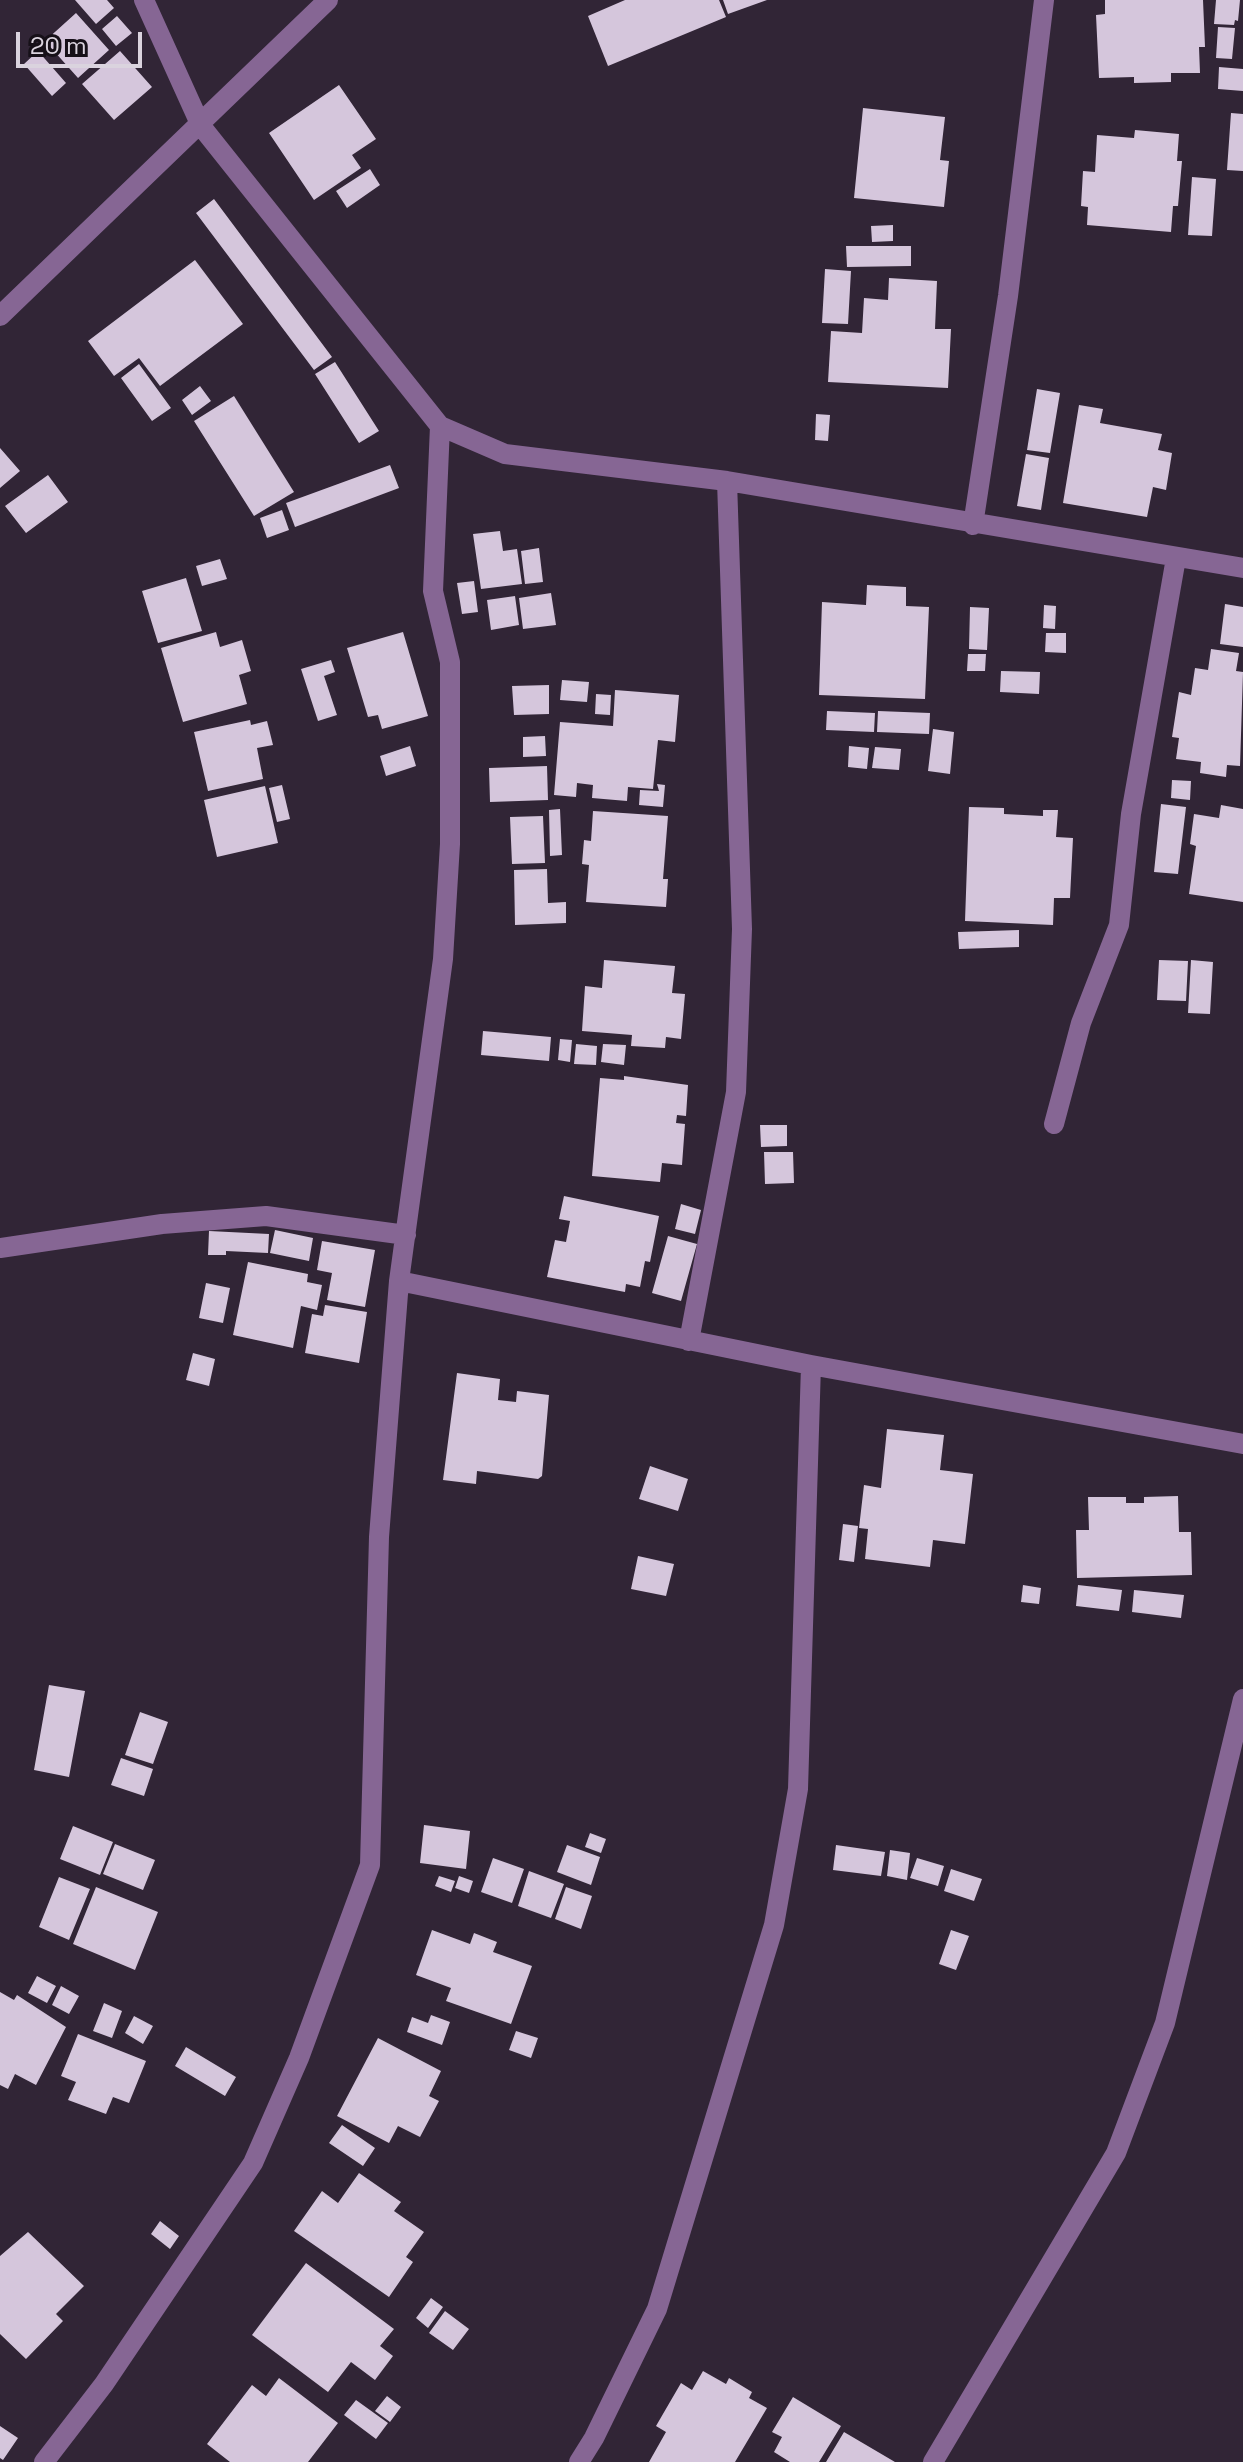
<!DOCTYPE html>
<html>
<head>
<meta charset="utf-8">
<style>
  body { margin:0 }
  #map { position:relative; width:1243px; height:2462px; overflow:hidden; background:#312536; font-family:"Space Grotesk",sans-serif }
  canvas { display:block }
  .scale { position:absolute; left:16px; top:32px; width:126px; height:36px; box-sizing:border-box; border:4px solid #dad3de; border-top:0; padding-left:10px; font-size:24px; line-height:28px; white-space:nowrap; color:#dad3de; -webkit-text-stroke:6px #161018; paint-order:stroke }
</style>
</head>
<body>
<div id="map">
<canvas width="1243" height="2462"></canvas>
<div class="scale">20 m</div>
</div>
<script>
const ctx = document.querySelector('canvas').getContext('2d');
ctx.lineJoin = 'round';
function paint(path, color) { ctx.fillStyle = color; ctx.fill(path, 'evenodd'); }
const toPath = rows => new Path2D(rows.map(r => 'M' + r).join(''));
function trace(path, color, width, dash) { ctx.strokeStyle = color; ctx.lineWidth = width; ctx.lineCap = dash ? 'butt' : 'round'; ctx.setLineDash(dash || []); ctx.stroke(path); }
const building = toPath([
  [75,0,107,0,114,8,96,24],
  [625,0,719,0,726,17,608,66,588,16],
  [723,0,767,0,728,14],
  [1105,0,1203,0,1205,47,1199,47,1200,73,1171,73,1171,82,1134,83,1134,77,1099,78,1096,15,1105,14],
  [1216,0,1240,0,1238,21,1235,20,1234,25,1214,24],
  [76,13,109,50,78,78,45,41],
  [117,16,132,33,116,46,102,29],
  [1218,27,1235,28,1232,59,1216,58],
  [38,51,66,83,52,96,24,64],
  [120,51,152,87,114,120,82,84],
  [1219,67,1243,69,1243,91,1218,89],
  [339,85,376,139,352,155,361,168,314,200,269,133],
  [863,108,945,117,940,160,949,161,944,207,854,198],
  [1231,113,1243,114,1243,171,1227,170],
  [1135,130,1179,134,1177,161,1182,161,1178,206,1173,206,1171,232,1087,225,1088,207,1081,206,1083,171,1095,172,1097,135,1134,138],
  [370,169,380,185,347,208,336,191],
  [1192,177,1216,179,1212,236,1188,235],
  [214,199,332,357,314,370,196,213],
  [893,225,893,241,872,242,871,226],
  [846,246,911,246,911,266,847,267],
  [195,260,243,324,160,386,139,358,114,376,88,341],
  [825,269,851,271,848,324,822,323],
  [889,278,937,281,935,329,951,329,948,388,828,382,831,331,862,333,864,298,888,300],
  [335,362,379,431,359,443,315,374],
  [139,364,171,408,152,421,121,378],
  [200,386,211,401,192,415,182,400],
  [1037,389,1060,393,1050,453,1027,450],
  [234,396,294,492,254,516,194,421],
  [1079,405,1103,409,1100,423,1162,434,1158,450,1172,453,1166,490,1153,487,1147,517,1063,503],
  [816,414,830,415,828,441,815,440],
  [0,448,20,471,0,488],
  [1026,454,1049,458,1041,510,1017,506],
  [390,465,399,488,295,527,286,503],
  [48,475,68,502,26,533,5,506],
  [282,510,289,530,267,538,260,518],
  [500,531,503,551,517,549,522,584,481,589,473,534],
  [539,548,543,582,525,584,521,551],
  [220,559,227,579,202,586,196,566],
  [186,578,202,631,158,643,142,591],
  [474,581,478,612,462,614,457,583],
  [867,585,906,587,906,606,929,607,925,699,819,695,822,602,866,605],
  [551,593,556,625,523,629,519,598],
  [515,596,519,625,491,630,487,600],
  [1225,604,1243,607,1243,647,1220,644],
  [1044,605,1056,606,1055,629,1043,628],
  [970,607,989,608,987,650,969,649],
  [216,632,220,647,242,640,251,671,239,675,247,704,183,722,161,648],
  [403,632,428,716,382,729,378,715,368,717,347,648],
  [1046,633,1066,633,1066,653,1045,652],
  [1211,649,1239,653,1236,671,1243,672,1240,766,1227,765,1226,777,1200,773,1201,762,1176,759,1179,738,1172,737,1179,692,1191,695,1195,668,1208,670],
  [968,654,986,654,985,671,967,671],
  [331,660,335,672,324,676,337,715,318,721,301,669],
  [1001,671,1040,672,1039,694,1000,692],
  [562,680,589,682,587,702,560,700],
  [549,685,549,714,514,715,512,686],
  [615,690,679,695,675,742,658,740,653,789,628,787,627,801,592,798,593,785,577,783,576,797,554,795,560,722,613,726],
  [596,694,611,695,610,715,595,714],
  [827,711,875,713,874,732,826,730],
  [878,711,930,713,929,734,877,732],
  [250,720,251,725,267,721,273,745,257,748,263,779,208,791,194,732],
  [933,729,954,732,950,774,928,771],
  [545,736,546,756,523,757,523,737],
  [410,746,416,766,386,776,380,756],
  [849,746,869,748,867,769,848,767],
  [875,747,901,749,899,770,872,768],
  [547,766,548,800,490,802,489,768],
  [1172,780,1191,781,1190,800,1171,798],
  [657,784,665,785,663,807,639,805,640,790,659,791],
  [282,785,290,819,277,822,269,788],
  [265,786,278,843,217,857,204,800],
  [1161,804,1186,807,1178,874,1154,872],
  [1221,805,1243,809,1243,902,1189,894,1196,846,1190,844,1194,814,1219,818],
  [969,807,1004,808,1004,814,1043,816,1043,810,1058,810,1056,837,1073,838,1070,898,1054,898,1053,925,965,921],
  [560,809,562,855,550,856,549,810],
  [593,811,668,816,663,879,668,879,666,907,586,902,589,865,582,864,584,840,591,841],
  [543,816,545,863,512,864,510,817],
  [547,869,548,903,566,902,566,923,515,925,514,870],
  [1019,930,1019,947,959,949,958,932],
  [604,960,675,966,672,993,685,994,681,1039,666,1037,665,1048,631,1046,632,1035,582,1031,585,986,602,988],
  [1159,960,1188,961,1186,1001,1157,1000],
  [1191,960,1213,962,1210,1014,1188,1013],
  [483,1031,551,1037,549,1061,481,1055],
  [560,1039,572,1040,570,1062,558,1060],
  [576,1044,597,1046,596,1065,574,1064],
  [603,1044,626,1045,624,1065,601,1062],
  [624,1076,688,1085,686,1116,677,1115,676,1123,685,1124,682,1165,662,1163,660,1182,592,1176,600,1078,624,1080],
  [760,1125,787,1125,787,1146,761,1147],
  [764,1152,793,1152,794,1183,765,1184],
  [564,1196,659,1216,650,1262,645,1261,640,1287,626,1284,625,1292,547,1277,555,1240,566,1242,570,1221,559,1219],
  [681,1204,701,1210,695,1234,675,1229],
  [275,1230,313,1238,309,1261,270,1253],
  [209,1231,269,1234,268,1253,226,1251,226,1255,208,1255],
  [668,1236,697,1244,681,1301,652,1293],
  [322,1241,375,1250,365,1307,327,1300,332,1273,317,1270],
  [248,1262,308,1274,307,1282,322,1285,317,1310,301,1306,293,1348,233,1335],
  [206,1283,230,1288,223,1323,199,1318],
  [325,1305,367,1312,359,1363,305,1353,312,1314,323,1316],
  [193,1353,215,1359,209,1386,186,1380],
  [457,1373,500,1379,498,1400,516,1402,517,1391,549,1395,542,1476,538,1479,477,1471,476,1484,443,1480],
  [887,1429,944,1435,940,1470,973,1474,965,1544,933,1540,930,1567,865,1559,868,1529,859,1528,864,1485,881,1488],
  [650,1466,688,1479,678,1511,639,1499],
  [1178,1496,1179,1532,1191,1532,1192,1575,1077,1578,1076,1530,1089,1530,1088,1497,1126,1497,1126,1503,1144,1503,1144,1497],
  [843,1524,858,1526,854,1562,839,1560],
  [638,1556,674,1564,666,1596,631,1589],
  [1023,1585,1041,1588,1039,1604,1021,1602],
  [1078,1585,1122,1590,1119,1611,1076,1606],
  [1134,1590,1184,1595,1181,1618,1132,1612],
  [49,1685,85,1691,69,1777,34,1770],
  [140,1712,168,1722,153,1764,125,1755],
  [121,1758,153,1769,144,1796,111,1785],
  [424,1825,470,1831,466,1869,420,1863],
  [73,1826,113,1842,100,1875,60,1859],
  [590,1833,606,1839,601,1853,585,1847],
  [115,1844,155,1860,143,1890,103,1874],
  [567,1845,600,1857,591,1885,557,1872],
  [836,1845,885,1852,881,1876,833,1870],
  [890,1850,910,1853,907,1880,887,1876],
  [493,1858,524,1869,512,1903,481,1892],
  [917,1858,944,1866,938,1886,910,1878],
  [951,1869,982,1879,974,1901,944,1891],
  [529,1871,564,1884,551,1918,518,1906],
  [439,1876,455,1881,451,1892,435,1886],
  [459,1876,473,1881,469,1893,455,1888],
  [59,1877,90,1889,69,1940,39,1927],
  [96,1887,158,1912,135,1970,73,1944],
  [566,1887,592,1896,581,1929,555,1919],
  [432,1930,470,1944,474,1933,497,1942,493,1952,532,1966,511,2024,446,2001,451,1988,416,1975],
  [951,1930,969,1936,956,1970,939,1964],
  [37,1976,56,1986,47,2003,28,1993],
  [61,1986,79,1996,69,2014,52,2005],
  [0,1992,14,2000,17,1995,66,2027,36,2085,15,2074,8,2089,0,2085],
  [104,2003,122,2011,112,2038,93,2031],
  [431,2015,450,2022,442,2045,407,2032,412,2017,428,2023],
  [134,2016,153,2026,143,2044,125,2033],
  [516,2031,538,2038,531,2058,509,2050],
  [78,2034,146,2061,129,2103,113,2097,106,2114,68,2100,76,2082,61,2076],
  [378,2038,441,2071,429,2096,439,2101,420,2137,398,2126,389,2143,337,2116],
  [186,2047,236,2077,225,2096,175,2066],
  [342,2125,375,2148,363,2166,329,2143],
  [359,2173,401,2202,394,2211,424,2232,406,2257,413,2262,389,2297,294,2231,322,2191,338,2203],
  [160,2221,179,2236,170,2249,151,2234],
  [28,2232,84,2286,56,2314,63,2321,26,2359,0,2334,0,2256],
  [306,2263,394,2329,380,2346,393,2356,375,2380,351,2362,328,2392,252,2335],
  [431,2298,443,2307,428,2328,416,2318],
  [445,2311,469,2329,453,2350,429,2333],
  [703,2371,726,2384,729,2378,752,2392,749,2398,767,2408,735,2462,649,2462,666,2432,656,2426,681,2383,692,2390],
  [279,2378,338,2423,308,2462,230,2462,207,2444,252,2385,266,2396],
  [387,2396,401,2407,390,2422,375,2411],
  [793,2397,841,2426,819,2462,790,2462,774,2452,782,2437,772,2432],
  [356,2400,388,2423,376,2439,344,2415],
  [0,2426,18,2438,3,2460,0,2458],
  [844,2432,895,2462,826,2462]
]);
const minor = toPath([
  [144,0,201,126,440,426,505,454,727,481,1243,568],
  [0,316,328,0],
  [973,525,1008,296,1044,0],
  [1054,1124,1081,1023,1119,925,1131,814,1176,558],
  [0,1248,162,1224,266,1216,406,1235],
  [399,1281,811,1365,1243,1444],
  [689,1341,736,1092,742,929,727,481],
  [44,2462,104,2384,253,2163,299,2058,370,1865,379,1537,399,1281,443,959,450,844,450,662,433,591,440,426],
  [579,2462,594,2438,657,2309,774,1925,798,1789,811,1365],
  [933,2462,1116,2153,1165,2023,1243,1699]
]);
paint(building, '#d5c6dc');
trace(minor, '#866694', 20);
</script>
</body>
</html>
